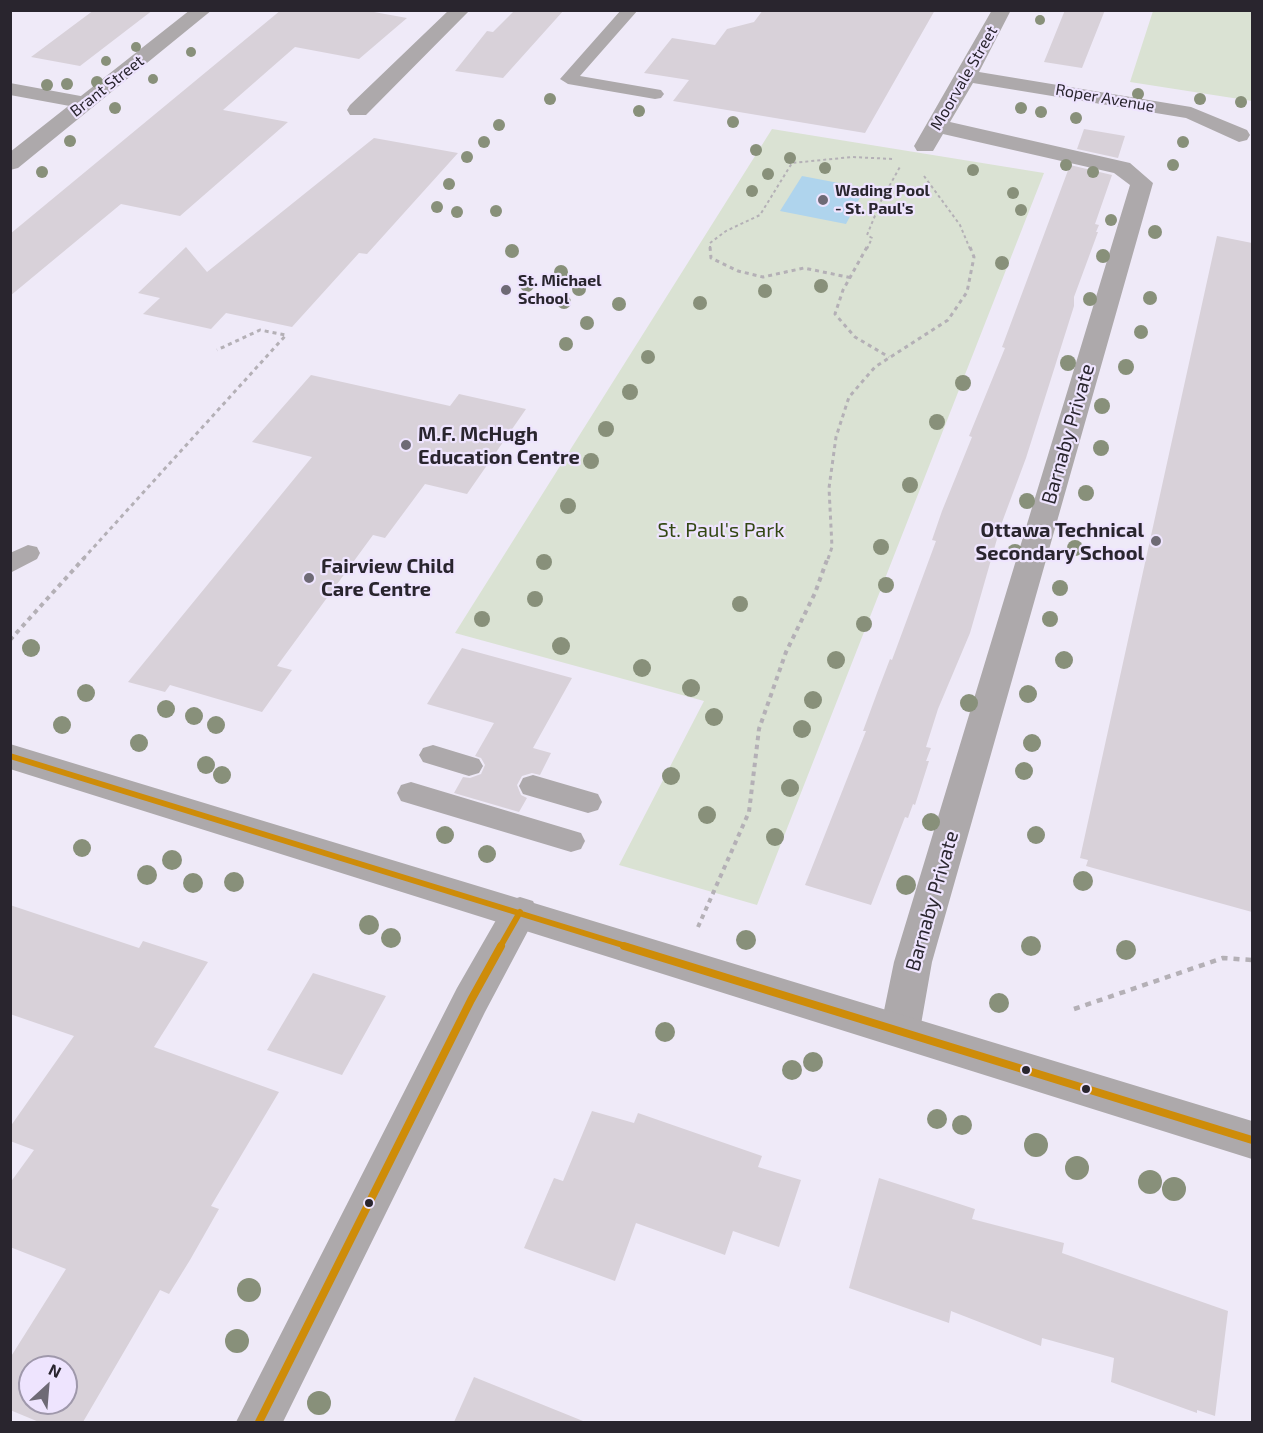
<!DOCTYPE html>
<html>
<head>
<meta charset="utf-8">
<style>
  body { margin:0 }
  #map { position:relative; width:1263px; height:1433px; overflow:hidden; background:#efeaf8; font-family:"Exo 2",sans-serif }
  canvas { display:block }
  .frame { position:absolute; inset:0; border:12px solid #29252e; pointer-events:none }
  .north { position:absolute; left:18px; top:1355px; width:60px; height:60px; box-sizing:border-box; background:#eee4fe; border:2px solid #9f98ab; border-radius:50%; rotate:26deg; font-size:16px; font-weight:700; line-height:24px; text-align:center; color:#29252e }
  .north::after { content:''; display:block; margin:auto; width:21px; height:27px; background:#6e6a75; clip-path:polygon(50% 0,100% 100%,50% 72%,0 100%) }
</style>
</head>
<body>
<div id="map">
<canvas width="1263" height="1433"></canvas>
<div class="frame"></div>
<div class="north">N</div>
</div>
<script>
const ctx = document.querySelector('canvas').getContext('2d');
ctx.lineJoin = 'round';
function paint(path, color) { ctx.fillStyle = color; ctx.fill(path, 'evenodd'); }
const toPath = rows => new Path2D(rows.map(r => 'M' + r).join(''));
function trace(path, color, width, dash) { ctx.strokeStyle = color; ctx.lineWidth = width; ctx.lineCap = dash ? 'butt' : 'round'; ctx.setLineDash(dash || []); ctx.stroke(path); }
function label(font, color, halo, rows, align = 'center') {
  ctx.font = font + ' "Exo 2",sans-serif'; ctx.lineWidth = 4.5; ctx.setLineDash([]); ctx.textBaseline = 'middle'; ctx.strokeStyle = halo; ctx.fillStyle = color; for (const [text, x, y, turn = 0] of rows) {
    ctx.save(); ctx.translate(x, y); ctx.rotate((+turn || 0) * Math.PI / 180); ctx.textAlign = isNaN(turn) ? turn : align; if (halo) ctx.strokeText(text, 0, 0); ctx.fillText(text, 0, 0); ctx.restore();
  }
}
const green = toPath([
  [1153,11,1252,11,1252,101,1130,82],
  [772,129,1044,173,757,905,619,865,704,701,455,633]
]);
const water = toPath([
  [802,176,865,188,846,224,780,211]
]);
const building = toPath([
  [94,10,153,10,80,66,31,57],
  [281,10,363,10,407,18,359,59,295,47,223,110,288,122,180,216,121,204,10,296,10,234],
  [515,10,564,10,503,78,455,71,487,31,493,32],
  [763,10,935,10,865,133,673,101,689,80,644,73,672,38,715,45,727,29,754,22],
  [1065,10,1105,10,1082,68,1044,62],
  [1084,129,1125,136,1118,158,1077,149],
  [374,138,458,153,367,254,359,253,292,327,226,313,211,329,143,314,160,298,138,293,186,247,207,272],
  [1070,165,1112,175,1095,224,1099,225,1096,232,1098,232,1074,297,1074,306,1026,458,1001,525,970,633,938,709,926,747,931,748,926,761,929,761,915,805,913,804,908,818,905,817,871,905,805,885,866,731,863,731,877,693,890,659,892,660,936,541,932,540,942,511,972,437,969,436,1005,348,1002,347],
  [1217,236,1252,243,1252,912,1086,866,1088,860,1080,858],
  [311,375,450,406,459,394,526,409,467,494,425,484,385,538,373,535,277,666,292,670,262,712,170,685,165,692,128,682,312,457,252,442],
  [462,648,572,678,533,748,551,753,540,775,532,773,522,776,517,785,521,795,527,798,519,812,454,793,463,777,470,778,481,774,485,765,481,758,475,756,494,723,427,704],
  [10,905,139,948,143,941,208,962,154,1047,279,1092,211,1206,219,1209,190,1260,169,1294,160,1290,83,1422,39,1422,10,1410,10,1358,66,1269,10,1247,10,1183,34,1150,10,1141,10,1127,74,1036,10,1014],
  [30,1367,66,1367,66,1403,30,1403],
  [313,973,386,996,342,1075,267,1050],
  [592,1111,634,1123,638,1113,762,1156,758,1167,801,1180,779,1247,733,1231,725,1255,636,1223,615,1281,524,1248,554,1178,563,1181],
  [879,1178,975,1209,972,1219,1064,1243,1062,1253,1228,1311,1215,1416,1197,1410,1197,1413,1111,1382,1114,1358,1042,1338,1041,1346,951,1311,949,1323,849,1288],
  [474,1377,583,1421,583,1422,454,1422]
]);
const pathFar3 = toPath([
  [924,176,960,225,970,249],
  [710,249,710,243,726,231,760,215,792,163,852,157,893,159],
  [867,249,872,238,867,235,881,201,901,165]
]);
const pathFar2 = toPath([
  [710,247,711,258,738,271,763,277,804,268,852,278],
  [867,247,843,290,835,314,855,337,889,357],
  [83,559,286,335,260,330,217,350],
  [828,559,832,547,829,488,836,437,849,397,875,367,948,320,967,292,974,257,970,247]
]);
const pathFar1 = toPath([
  [10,640,85,557],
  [698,927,749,812,759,729,786,652,815,593,828,557]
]);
const path = toPath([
  [1074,1009,1223,958,1252,960]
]);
const service = toPath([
  [621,10,638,10,580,76,661,90,664,94,661,98,655,99,568,84,560,79,621,10],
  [28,545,37,547,40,553,37,559,10,573,10,553,28,545],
  [433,745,479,759,483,766,479,773,469,776,423,762,419,755,423,748,433,745],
  [533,775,598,794,602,802,598,810,588,813,523,794,519,786,523,778,533,775],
  [411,782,581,833,585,841,581,849,571,852,401,801,397,793,401,785,411,782]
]);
const minor = toPath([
  [449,10,470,10,366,115,350,115,347,110,350,105,449,10],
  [992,10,1011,10,979,72,1191,107,1247,130,1250,135,1247,140,1239,142,1186,118,973,83,950,122,1130,163,1153,183,932,962,920,1030,914,1042,900,1047,886,1042,880,1030,894,962,1130,185,1114,173,943,134,933,151,917,151,914,146,992,10],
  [10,83,86,97,93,99,97,103,93,107,86,109,10,95,10,83],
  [520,897,533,901,538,912,485,1012,283,1422,236,1422,457,988,507,901,520,897]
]);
const tertiary = toPath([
  [190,10,212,10,18,168,10,170,10,152,190,10],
  [10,744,1252,1121,1252,1159,10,769,10,744]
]);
const bus1Far1 = toPath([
  [10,756,629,947],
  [500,947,520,912]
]);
const bus1 = toPath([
  [624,946,1252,1140],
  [259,1422,471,1000,501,946]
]);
const trees = [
  [1040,20,5],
  [136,47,5],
  [191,52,5],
  [106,61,5],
  [153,79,5],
  [97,82,6],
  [67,84,6],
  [47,85,6],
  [1138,94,6],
  [550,99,6],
  [1200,99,6],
  [1241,102,6],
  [115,108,6],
  [1021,108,6],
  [639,111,6],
  [1041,112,6],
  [1076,118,6],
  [733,122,6],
  [499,125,6],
  [70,141,6],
  [484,142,6],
  [1183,142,6],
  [756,150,6],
  [467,157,6],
  [790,158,6],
  [1066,165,6],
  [1173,165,6],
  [825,168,6],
  [973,170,6],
  [42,172,6],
  [1093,172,6],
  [768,174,6],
  [449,184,6],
  [752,191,6],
  [1013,193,6],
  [437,207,6],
  [1021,210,6],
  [496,211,6],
  [457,212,6],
  [1111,220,6],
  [1155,232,7],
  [512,251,7],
  [1103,256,7],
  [1002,263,7],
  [561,272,7],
  [527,285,7],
  [821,286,7],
  [579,289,7],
  [765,291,7],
  [1150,298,7],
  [1090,299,7],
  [564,302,7],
  [700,303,7],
  [619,304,7],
  [587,323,7],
  [1141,332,7],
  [566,344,7],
  [648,357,7],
  [1068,363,8],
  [1126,367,8],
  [963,383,8],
  [630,392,8],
  [1102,406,8],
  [937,422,8],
  [606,429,8],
  [1101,448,8],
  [591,461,8],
  [910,485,8],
  [1086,493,8],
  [1027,501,8],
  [568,506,8],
  [881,547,8],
  [1075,548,8],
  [1015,552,8],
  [544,562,8],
  [886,585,8],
  [1060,588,8],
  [535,599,8],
  [740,604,8],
  [482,619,8],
  [1050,619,8],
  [864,624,8],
  [561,646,9],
  [31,648,9],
  [836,660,9],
  [1064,660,9],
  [642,668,9],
  [691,688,9],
  [86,693,9],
  [1028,694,9],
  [813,700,9],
  [969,703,9],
  [166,709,9],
  [194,716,9],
  [714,717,9],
  [62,725,9],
  [216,725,9],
  [802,729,9],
  [139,743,9],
  [1032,743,9],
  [206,765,9],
  [1024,771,9],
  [222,775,9],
  [671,776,9],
  [790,788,9],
  [707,815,9],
  [931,822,9],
  [445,835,9],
  [1036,835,9],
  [775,837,9],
  [82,848,9],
  [487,854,9],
  [172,860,10],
  [147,875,10],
  [1083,881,10],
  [234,882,10],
  [193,883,10],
  [906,885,10],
  [369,925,10],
  [391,938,10],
  [746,940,10],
  [1031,946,10],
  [1126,950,10],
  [999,1003,10],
  [665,1032,10],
  [813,1062,10],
  [792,1070,10],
  [937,1119,10],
  [962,1125,10],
  [1036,1145,12],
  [1077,1168,12],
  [1150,1182,12],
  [1174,1189,12],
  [249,1290,12],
  [237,1341,12],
  [319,1403,12]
];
const markers = [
  [823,200,6,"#6e6a75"],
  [506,290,6,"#6e6a75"],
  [406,445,6,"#6e6a75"],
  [1156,541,6,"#6e6a75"],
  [309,578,6,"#6e6a75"],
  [1026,1070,5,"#29252e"],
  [1086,1089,5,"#29252e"],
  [369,1203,5,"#29252e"]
];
const farStreetnames = [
  ["Moorvale Street",964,78,-60],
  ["Brant Street",107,86,-38],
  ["Roper Avenue",1105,98,10]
];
const farPoinames = [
  ["Wading Pool",835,191],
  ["- St. Paul's",835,209],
  ["St. Michael",518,281],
  ["School",518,299]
];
const poiNames = [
  ["M.F. McHugh",418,434],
  ["Education Centre",418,457],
  ["Ottawa Technical",1144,530,"right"],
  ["Secondary School",1144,553,"right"],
  ["Fairview Child",321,566],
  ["Care Centre",321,589]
];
const streetNames = [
  ["Barnaby Private",1068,434,-74],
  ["Barnaby Private",932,901,-74]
];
const parkNames = [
  ["St. Paul's Park",721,530]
];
paint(green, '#dae2d3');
paint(water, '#afd4ed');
paint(building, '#d8d1d9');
trace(pathFar3, '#b4b0b6', 2, [3, 3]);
trace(pathFar2, '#b4b0b6', 3, [4, 4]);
trace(pathFar1, '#b4b0b6', 4, [4.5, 4.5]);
trace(path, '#b4b0b6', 4.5, [6, 6]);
paint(service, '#ada9ab');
paint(minor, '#ada9ab');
paint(tertiary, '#ada9ab');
trace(bus1Far1, '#ce8c09', 6);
trace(bus1, '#ce8c09', 8);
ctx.fillStyle = '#88907a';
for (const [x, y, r] of trees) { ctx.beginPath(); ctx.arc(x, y, r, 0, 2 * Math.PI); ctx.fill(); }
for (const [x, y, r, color] of markers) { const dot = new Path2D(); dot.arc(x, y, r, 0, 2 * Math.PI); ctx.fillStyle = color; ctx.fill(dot); trace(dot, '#eee4fe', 2); }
label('16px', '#29252e', '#eee4fe', farStreetnames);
label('bold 16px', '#29252e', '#eee4fe', farPoinames, 'left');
label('bold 20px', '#29252e', '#eee4fe', poiNames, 'left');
label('20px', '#29252e', '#eee4fe', streetNames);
label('20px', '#334713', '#eee4fe', parkNames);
</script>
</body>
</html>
